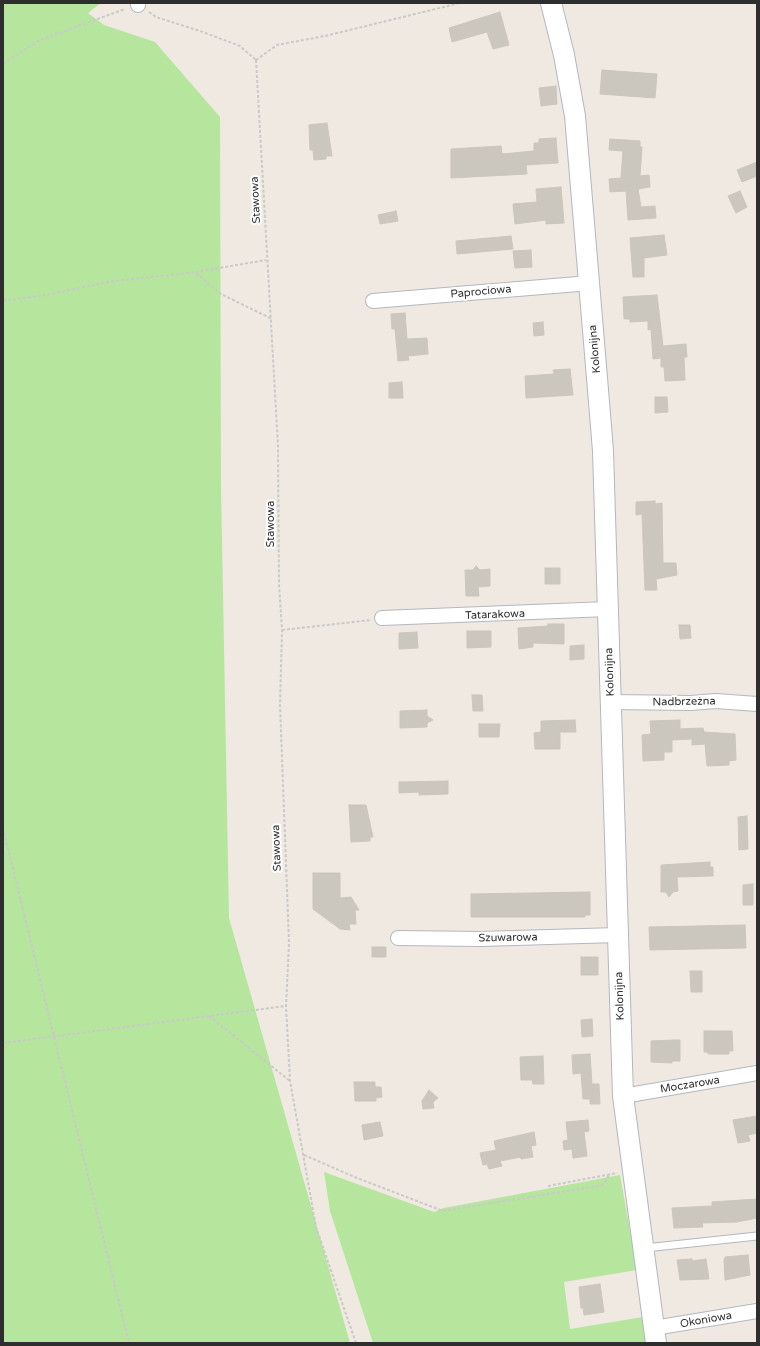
<!DOCTYPE html>
<html>
<head>
<meta charset="utf-8">
<style>
  body { margin:0 }
  #map { position:relative; width:760px; height:1346px; overflow:hidden; background:#efe9e1; font-family:"Varela Round",sans-serif }
  canvas { display:block }
  .frame { position:absolute; inset:0; border:4px solid #2e2e2e; pointer-events:none }
</style>
</head>
<body>
<div id="map">
<canvas width="760" height="1346"></canvas>
<div class="frame"></div>
</div>
<script>
const ctx = document.querySelector('canvas').getContext('2d');
ctx.lineJoin = 'round';
function paint(path, color) { ctx.fillStyle = color; ctx.fill(path, 'evenodd'); }
const toPath = rows => new Path2D(rows.map(r => 'M' + r).join(''));
function trace(path, color, width, dash) { ctx.strokeStyle = color; ctx.lineWidth = width; ctx.lineCap = dash ? 'butt' : 'round'; ctx.setLineDash(dash || []); ctx.stroke(path); }
function label(font, color, halo, rows, align = 'center') {
  ctx.font = font + ' "Varela Round",sans-serif'; ctx.lineWidth = 4; ctx.setLineDash([]); ctx.textBaseline = 'middle'; ctx.strokeStyle = halo; ctx.fillStyle = color; for (const [text, x, y, turn = 0] of rows) {
    ctx.save(); ctx.translate(x, y); ctx.rotate((+turn || 0) * Math.PI / 180); ctx.textAlign = isNaN(turn) ? turn : align; if (halo) ctx.strokeText(text, 0, 0); ctx.fillText(text, 0, 0); ctx.restore();
  }
}
const green = toPath([
  [3,3,101,3,88,13,104,25,155,42,220,117,221,486,229,918,350,1343,3,1343],
  [324,1172,434,1212,444,1208,620,1175,637,1270,564,1282,570,1329,643,1317,646,1343,373,1343,330,1211]
]);
const building = toPath([
  [500,12,509,45,493,49,487,32,452,42,449,28,500,12],
  [602,70,657,74,655,98,600,94,602,70],
  [556,86,557,104,541,106,539,88,556,86],
  [327,123,332,156,326,156,326,159,314,160,313,150,310,150,309,125,327,123],
  [556,138,558,163,526,165,527,174,451,178,451,149,501,146,502,154,534,151,534,143,539,143,539,139,556,138],
  [610,139,640,141,640,147,642,147,640,176,649,175,650,187,638,189,641,207,655,206,656,218,628,220,626,191,610,192,609,179,621,178,623,151,609,150,610,139],
  [757,162,757,176,742,182,737,170,757,162],
  [561,187,564,223,546,224,546,220,515,224,513,204,537,202,536,189,561,187],
  [740,191,747,207,736,213,728,196,740,191],
  [396,211,398,221,380,224,378,215,396,211],
  [664,235,667,255,644,258,644,277,633,277,630,238,664,235],
  [511,236,513,249,457,254,456,241,511,236],
  [531,250,532,267,515,268,513,251,531,250],
  [657,295,663,346,686,344,687,357,684,357,685,380,665,381,664,367,661,367,661,358,653,359,651,329,648,330,648,321,630,322,630,319,624,319,623,297,657,295],
  [405,313,407,339,427,338,428,354,408,356,409,360,398,361,395,329,392,329,391,314,405,313],
  [543,322,544,335,534,336,533,323,543,322],
  [570,369,573,395,526,398,525,376,554,374,553,370,570,369],
  [402,382,403,398,389,398,389,383,402,382],
  [655,397,667,397,668,412,655,413,655,397],
  [655,501,655,504,662,503,663,563,676,563,677,575,656,579,657,590,645,590,642,514,636,515,636,502,655,501],
  [476,566,480,570,490,569,490,586,478,587,479,596,466,596,465,570,473,570,476,566],
  [545,568,560,568,560,584,545,584,545,568],
  [548,624,564,624,564,644,533,643,533,647,519,649,518,628,548,626,548,624],
  [679,625,690,625,691,638,680,639,679,625],
  [467,631,491,631,491,647,467,648,467,631],
  [417,632,418,648,399,649,399,633,417,632],
  [584,645,584,659,570,660,570,646,584,645],
  [472,695,482,695,483,711,473,711,472,695],
  [427,710,427,716,433,720,427,723,427,727,400,728,400,711,427,710],
  [575,720,576,732,560,732,560,749,535,749,534,733,541,732,541,721,575,720],
  [680,720,680,729,703,728,704,732,735,734,736,760,729,761,729,765,707,766,705,744,692,745,692,739,672,740,672,752,664,752,664,760,643,761,642,735,651,734,650,721,680,720],
  [479,724,500,724,499,737,479,737,479,724],
  [448,781,448,794,419,795,419,792,399,793,399,782,448,781],
  [349,805,366,805,373,837,370,837,370,841,351,842,349,805],
  [747,816,748,849,739,850,738,817,747,816],
  [710,862,710,867,713,867,713,876,677,877,678,891,673,892,669,897,666,892,661,892,661,865,710,862],
  [313,873,340,873,340,898,351,897,359,910,355,910,356,924,349,924,350,930,340,929,313,909,313,873],
  [753,884,753,905,743,905,743,885,753,884],
  [590,892,590,915,585,915,585,917,471,917,471,894,590,892],
  [745,925,746,948,650,950,649,927,745,925],
  [372,947,386,947,386,957,372,957,372,947],
  [581,957,598,957,598,975,581,975,581,957],
  [690,971,702,971,702,992,691,992,690,971],
  [592,1019,593,1036,582,1037,581,1020,592,1019],
  [704,1031,732,1031,733,1051,729,1051,729,1054,708,1054,708,1052,704,1052,704,1031],
  [674,1040,680,1040,680,1061,672,1061,672,1063,651,1062,651,1041,674,1040],
  [590,1054,592,1084,599,1084,600,1104,590,1104,590,1099,583,1099,581,1073,573,1074,572,1055,590,1054],
  [543,1056,544,1084,533,1084,532,1080,521,1080,520,1057,543,1056],
  [354,1082,375,1082,375,1087,381,1087,382,1097,376,1098,376,1101,355,1101,354,1082],
  [429,1090,438,1098,433,1102,434,1108,423,1109,422,1101,429,1090],
  [757,1116,757,1133,748,1135,750,1141,738,1143,733,1120,757,1116],
  [588,1120,589,1131,584,1132,587,1156,573,1158,572,1149,564,1150,563,1141,568,1140,566,1122,588,1120],
  [380,1122,383,1136,364,1140,362,1125,380,1122],
  [534,1132,536,1145,531,1146,533,1157,521,1159,521,1157,500,1161,502,1166,489,1169,487,1164,483,1165,480,1153,496,1150,494,1141,534,1132],
  [757,1199,757,1218,737,1222,702,1223,703,1227,674,1228,672,1208,712,1206,712,1202,757,1199],
  [748,1255,750,1275,725,1280,724,1259,725,1259,725,1257,748,1255],
  [692,1259,692,1261,706,1259,709,1279,680,1280,677,1260,692,1259],
  [600,1284,604,1312,584,1315,583,1308,581,1308,579,1287,600,1284]
]);
const path = toPath([
  [149,12,156,17,200,31,240,46,256,60],
  [256,60,278,446,279,584,282,630,280,705,289,943,286,1006,290,1081,316,1227,356,1343],
  [256,60,277,45,325,36,460,3],
  [3,64,40,40,125,9],
  [196,273,221,294,272,319],
  [3,301,52,294,107,282,196,272,266,260],
  [282,630,371,620],
  [3,828,129,1343],
  [209,1016,290,1081],
  [3,1043,286,1006],
  [304,1155,357,1178,443,1211,598,1186,604,1184,609,1175],
  [548,1186,617,1173]
]);
const lane = toPath([
  [645,1248,757,1236]
]);
const street = toPath([
  [138,5,138,3],
  [373,301,590,283],
  [382,618,608,609],
  [611,702,691,703,716,701,757,704],
  [398,938,480,939,618,935],
  [623,1096,757,1073],
  [654,1328,757,1311]
]);
const secondary = toPath([
  [551,3,564,55,575,116,598,390,603,451,623,1096,656,1343]
]);
const streetNames = [
  ["Stawowa",256,200,-93],
  ["Paprociowa",481,292,-5],
  ["Kolonijna",595,349,-95],
  ["Stawowa",271,524,-90],
  ["Tatarakowa",495,615,-2],
  ["Kolonijna",610,672,-92],
  ["Nadbrzeżna",684,702,-1],
  ["Stawowa",277,848,-92],
  ["Szuwarowa",508,938,-1],
  ["Kolonijna",620,996,-92],
  ["Moczarowa",690,1085,-9],
  ["Okoniowa",706,1320,-10]
];
paint(green, '#b6e59e');
paint(building, '#cbc7bf');
trace(building, '#cbc5ba', 1);
trace(lane, '#b4b7c1', 9);
trace(street, '#b4b7c1', 16);
trace(secondary, '#b4b7c1', 22);
trace(path, '#c9c9c9', 2, [3, 2]);
trace(lane, '#fff', 7);
trace(street, '#fff', 14);
trace(secondary, '#fff', 20);
label('11px', '#2e2e2e', '#fff', streetNames);
</script>
</body>
</html>
